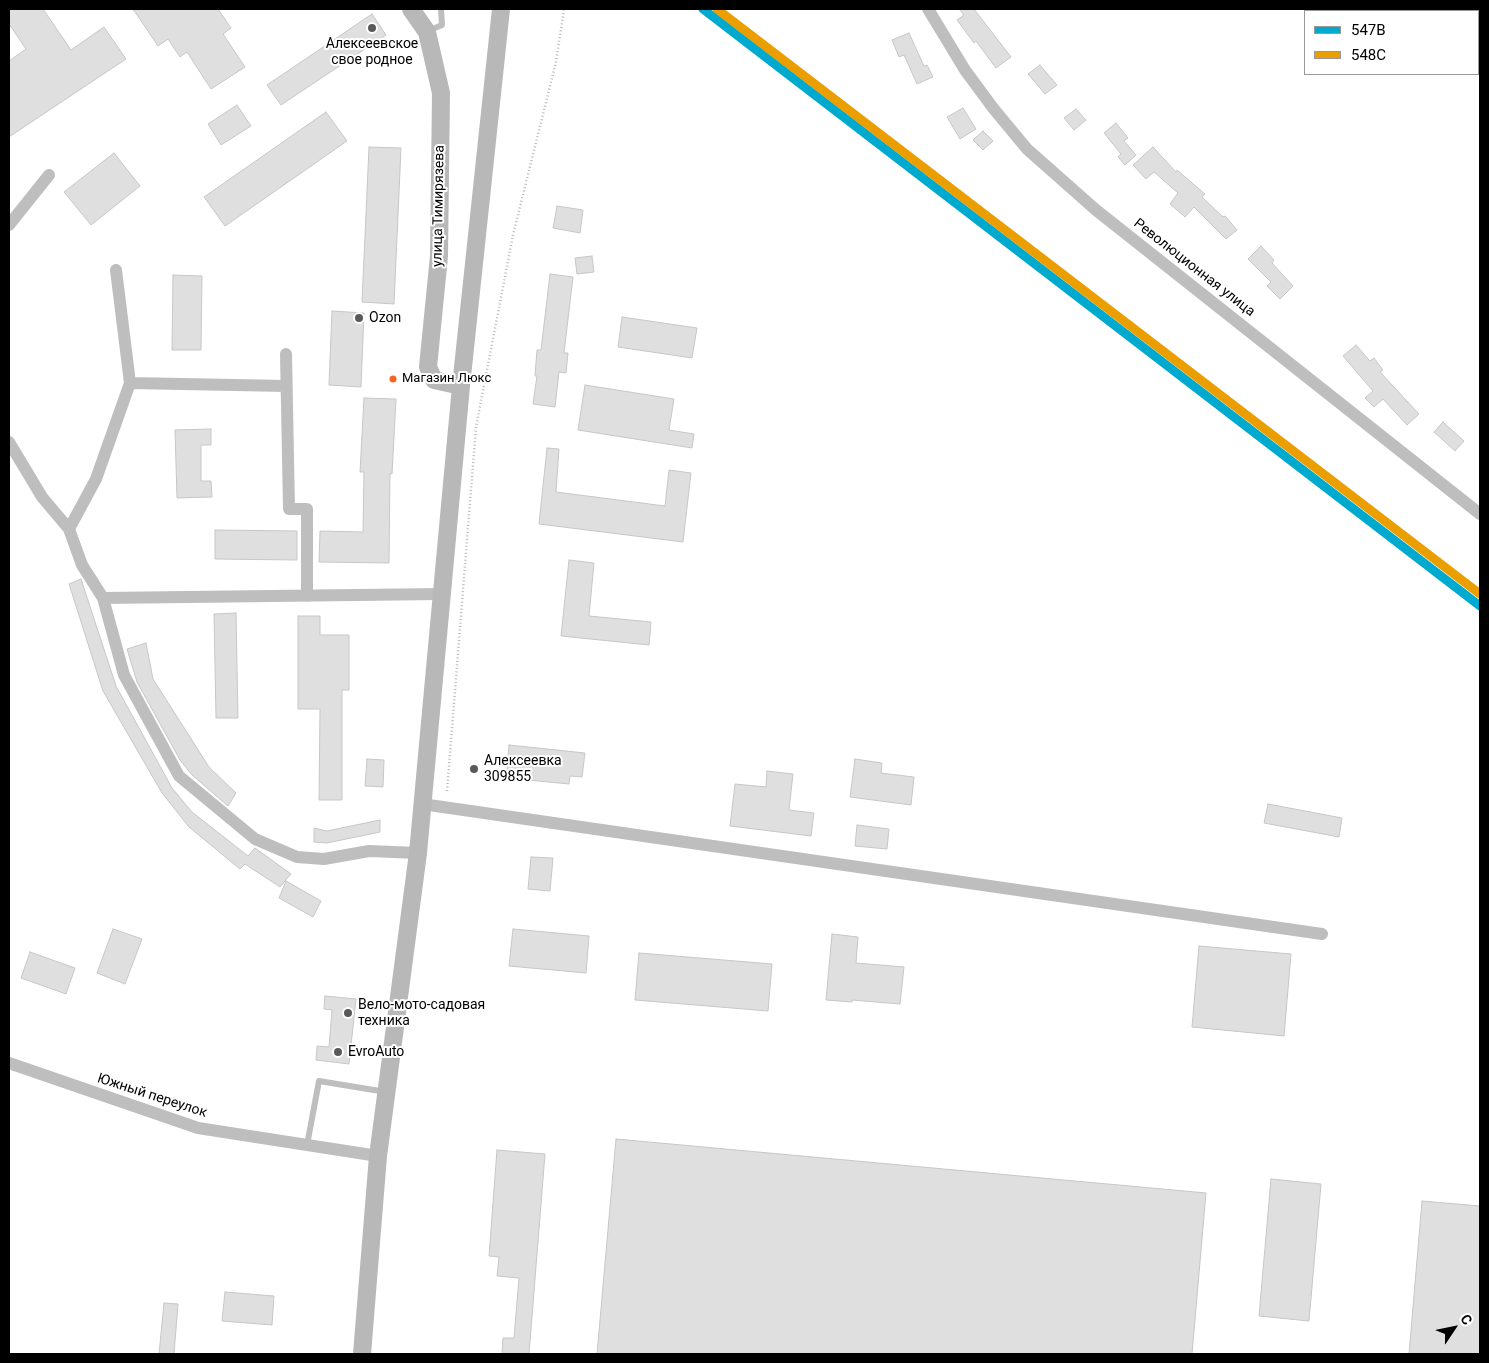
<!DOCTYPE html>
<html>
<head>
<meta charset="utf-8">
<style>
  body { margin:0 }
  #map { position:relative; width:1489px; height:1363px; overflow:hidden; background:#fff; font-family:Roboto,sans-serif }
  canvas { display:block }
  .frame { position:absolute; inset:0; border:10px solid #000; pointer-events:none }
  .legend { position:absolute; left:1304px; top:10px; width:175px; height:65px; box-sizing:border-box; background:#fff; border:1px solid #999; margin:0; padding:6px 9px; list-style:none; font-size:15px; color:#000 }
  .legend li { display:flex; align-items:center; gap:10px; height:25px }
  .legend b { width:25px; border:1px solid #999 }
  .north { position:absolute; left:1429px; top:1303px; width:50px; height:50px; -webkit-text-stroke:4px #fff; paint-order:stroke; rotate:56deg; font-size:14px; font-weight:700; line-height:20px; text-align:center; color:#000 }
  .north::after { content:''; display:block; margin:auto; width:18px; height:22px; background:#000; clip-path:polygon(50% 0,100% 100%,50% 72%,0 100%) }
</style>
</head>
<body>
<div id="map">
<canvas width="1489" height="1363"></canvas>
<div class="frame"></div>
<ul class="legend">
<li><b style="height:6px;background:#00a9ce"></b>547В</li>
<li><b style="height:6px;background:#eb9e00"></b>548С</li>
</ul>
<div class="north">С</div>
</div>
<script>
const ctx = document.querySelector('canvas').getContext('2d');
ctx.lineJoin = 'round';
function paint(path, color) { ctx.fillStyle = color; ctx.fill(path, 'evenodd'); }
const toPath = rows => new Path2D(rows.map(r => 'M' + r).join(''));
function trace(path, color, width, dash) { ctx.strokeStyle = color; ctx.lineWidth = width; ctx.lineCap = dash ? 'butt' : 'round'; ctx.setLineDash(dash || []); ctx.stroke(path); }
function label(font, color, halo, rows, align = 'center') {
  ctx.font = font + ' Roboto,sans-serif'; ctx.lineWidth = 4; ctx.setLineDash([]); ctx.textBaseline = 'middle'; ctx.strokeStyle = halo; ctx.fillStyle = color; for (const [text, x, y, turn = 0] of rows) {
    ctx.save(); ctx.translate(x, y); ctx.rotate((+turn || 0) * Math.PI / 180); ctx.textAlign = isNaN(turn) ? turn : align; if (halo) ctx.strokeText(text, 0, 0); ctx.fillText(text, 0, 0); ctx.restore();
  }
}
const building = toPath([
  [9,9,43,9,71,50,104,27,126,59,9,137,9,61,26,49,9,24,9,9],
  [133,9,218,9,231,28,223,34,245,67,211,89,187,52,180,57,168,39,158,46,133,9],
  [959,9,974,9,1011,57,996,68,976,41,974,43,957,20,964,15,959,9],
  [372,14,386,35,281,105,267,85,372,14],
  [909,33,924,66,927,65,933,77,917,84,904,55,899,57,892,40,909,33],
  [1040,65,1057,85,1045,94,1028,74,1040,65],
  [237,105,251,126,221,145,208,124,237,105],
  [963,108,976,129,960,139,947,117,963,108],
  [1076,109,1086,120,1074,130,1064,118,1076,109],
  [326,112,347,141,225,226,204,197,326,112],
  [1116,123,1128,138,1124,141,1136,155,1125,165,1118,157,1121,154,1104,133,1116,123],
  [983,131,993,141,983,150,973,140,983,131],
  [369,147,401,148,394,304,362,302,369,147],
  [1153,147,1176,172,1177,170,1205,194,1202,197,1223,217,1225,216,1237,230,1226,239,1194,207,1185,217,1170,204,1178,193,1154,172,1146,179,1133,165,1153,147],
  [114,153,140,186,91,225,64,192,114,153],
  [557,206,583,210,580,233,553,228,557,206],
  [1261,246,1274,260,1272,263,1293,286,1280,299,1267,286,1271,282,1248,259,1261,246],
  [592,256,594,272,577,274,575,258,592,256],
  [550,274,573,277,564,353,568,353,566,373,559,372,555,407,533,404,537,376,535,376,537,350,541,350,550,274],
  [173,275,202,276,201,350,172,350,173,275],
  [332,311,364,313,361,387,329,385,332,311],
  [622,317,697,328,692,358,618,347,622,317],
  [1356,345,1370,361,1374,358,1383,370,1380,372,1419,414,1407,425,1383,399,1374,407,1365,398,1373,391,1343,356,1356,345],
  [585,385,674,399,669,430,694,434,692,448,578,430,585,385],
  [364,398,396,399,392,474,390,473,389,563,319,562,320,531,363,532,364,472,360,472,364,398],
  [1443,422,1464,441,1455,451,1434,432,1443,422],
  [211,429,211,445,201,445,201,481,211,481,212,497,177,498,175,430,211,429],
  [547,448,559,449,556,492,665,506,669,470,691,473,683,542,539,524,547,448],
  [215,530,297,531,297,560,215,559,215,530],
  [569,560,594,563,589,616,651,622,649,645,561,636,569,560],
  [81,579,116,686,172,788,192,812,248,856,255,848,291,874,280,887,245,864,240,869,189,827,162,793,103,691,69,584,81,579],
  [236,613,238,718,216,718,214,614,236,613],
  [298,616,320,616,320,635,349,635,349,690,342,690,342,800,319,800,320,709,298,709,298,616],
  [146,643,153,679,209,767,236,793,228,806,192,775,180,760,137,682,127,649,146,643],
  [509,745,585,753,582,777,570,776,569,784,518,779,519,771,507,770,509,745],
  [367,759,384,760,383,787,365,786,367,759],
  [855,759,882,763,881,773,914,777,911,805,850,797,855,759],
  [767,771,793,774,789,810,814,813,811,836,730,826,735,784,766,787,767,771],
  [1268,804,1342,818,1339,837,1264,823,1268,804],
  [380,820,380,832,327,843,314,842,314,828,327,831,380,820],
  [857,825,889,829,887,849,855,846,857,825],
  [531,857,553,858,550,891,528,889,531,857],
  [286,881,321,901,313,917,279,898,286,881],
  [113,929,142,939,125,984,97,973,113,929],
  [513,929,589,936,586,973,509,966,513,929],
  [832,934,858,937,856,963,904,967,900,1004,852,1000,852,1002,826,1000,832,934],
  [1199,946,1291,954,1284,1036,1192,1027,1199,946],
  [30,952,75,968,66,994,21,978,30,952],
  [639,953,772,964,768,1011,635,1000,639,953],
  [325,996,356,999,349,1064,316,1060,317,1046,329,1047,332,1010,324,1009,325,996],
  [616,1139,1206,1193,1192,1354,597,1354,616,1139],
  [497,1150,545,1154,529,1354,502,1354,503,1338,514,1338,519,1278,497,1276,499,1257,489,1256,497,1150],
  [1271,1179,1321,1184,1309,1321,1259,1316,1271,1179],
  [1422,1201,1480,1206,1480,1354,1409,1354,1422,1201],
  [225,1292,274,1296,272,1325,222,1321,225,1292],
  [164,1303,178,1304,174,1354,159,1354,164,1303]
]);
const path = toPath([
  [447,791,476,427,513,235,556,62,564,9]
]);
const lane = toPath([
  [428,31,442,25,441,9],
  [307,1145,319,1081,386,1092]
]);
const street = toPath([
  [928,9,965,70,993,108,1027,149,1096,210,1480,514],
  [9,225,49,175],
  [286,354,289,509,307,509,307,596],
  [130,383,286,386],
  [9,442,42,497,69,529,82,565,103,598,124,675,179,776,255,839,297,857,324,859,369,851,418,853],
  [69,529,96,479,130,383,116,270],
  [103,598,441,594],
  [422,804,1322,934],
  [9,1063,198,1128,378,1156]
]);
const secondary = toPath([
  [411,9,427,32,441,93,439,256,428,367,434,380,461,386],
  [362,1354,378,1156,418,853,461,386,501,9]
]);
const rail1 = toPath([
  [703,9,1480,606]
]);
const rail2 = toPath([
  [717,9,1480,594]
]);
const markers = [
  [372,28,5,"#595959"],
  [359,318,5,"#595959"],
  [393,379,4.5,"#f26522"],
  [474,769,5,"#595959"],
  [348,1013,5,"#595959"],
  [338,1052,5,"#595959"]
];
const busNames = [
  ["Магазин Люкс",402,379]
];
const poiNames = [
  ["Алексеевское",372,44,"center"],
  ["свое родное",372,60,"center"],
  ["Ozon",369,318],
  ["Алексеевка",484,761],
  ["309855",484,777],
  ["Вело-мото-садовая",358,1005],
  ["техника",358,1021],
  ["EvroAuto",348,1052]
];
const streetNames = [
  ["улица Тимирязева",439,206,-89],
  ["Революционная улица",1194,268,38],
  ["Южный переулок",152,1096,18]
];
paint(building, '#dfdfdf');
trace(building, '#c7c7c7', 1);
trace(path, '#b9b9b9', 2.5, [1, 2.5]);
trace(lane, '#bebebe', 6);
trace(street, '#bebebe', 12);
trace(secondary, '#b8b8b8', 18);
trace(rail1, '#00a9ce', 9);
trace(rail2, '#eb9e00', 9);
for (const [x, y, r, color] of markers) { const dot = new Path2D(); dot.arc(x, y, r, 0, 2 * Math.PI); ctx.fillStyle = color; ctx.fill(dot); trace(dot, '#fff', 2); }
label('13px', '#000', '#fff', busNames, 'left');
label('14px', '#000', '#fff', poiNames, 'left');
label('14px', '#000', '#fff', streetNames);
</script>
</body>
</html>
